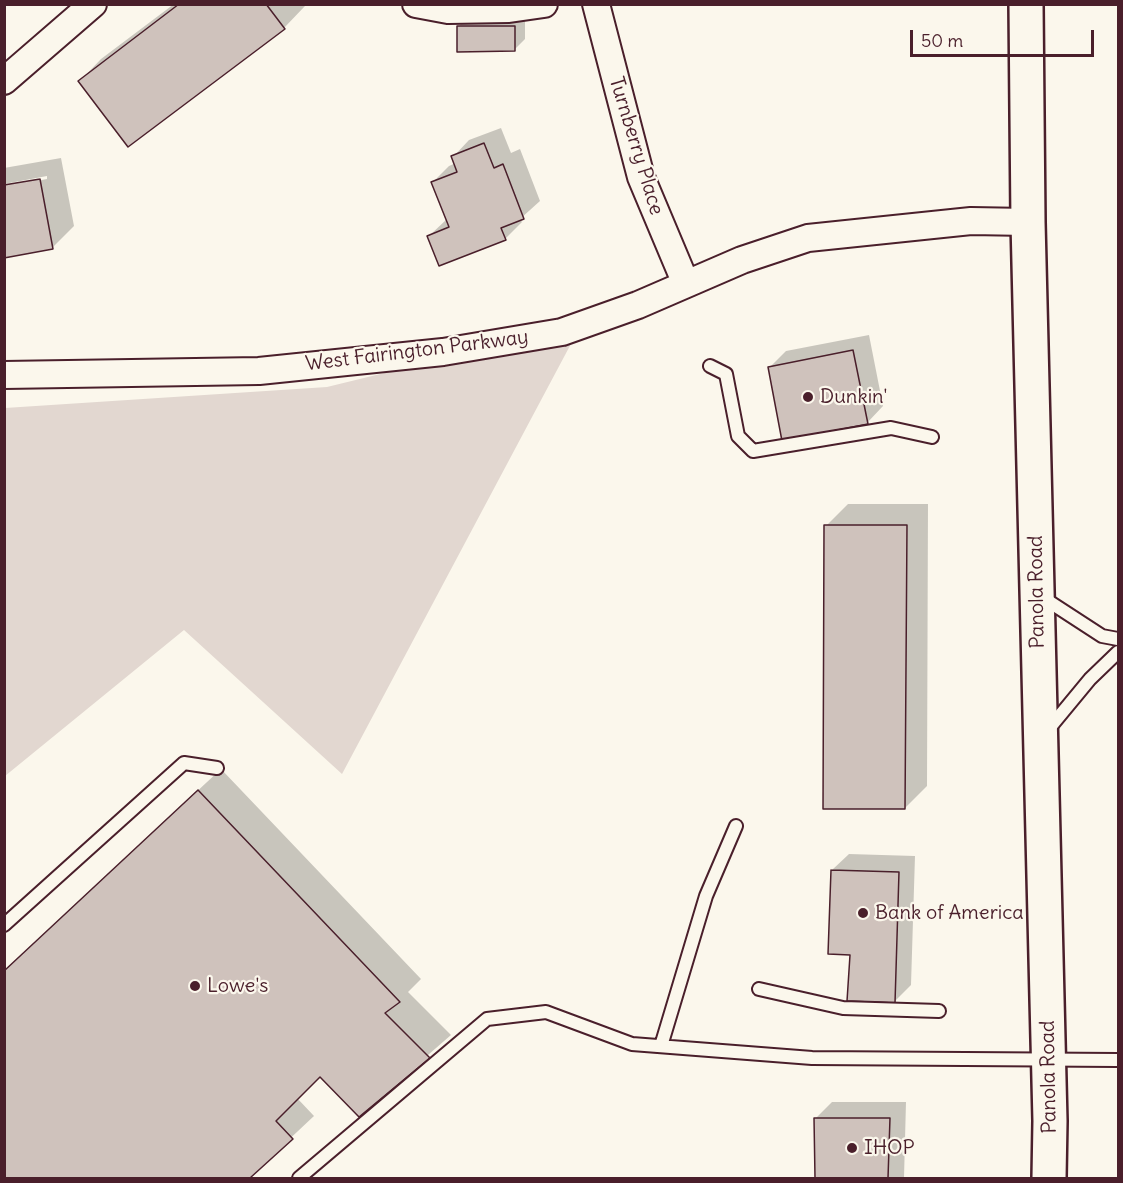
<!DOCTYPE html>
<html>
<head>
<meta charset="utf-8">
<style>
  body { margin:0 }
  #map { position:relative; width:1123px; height:1183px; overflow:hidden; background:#fbf7ec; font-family:Delius,sans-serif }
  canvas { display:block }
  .frame { position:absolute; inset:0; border:6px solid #4a1f2b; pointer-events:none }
  .scale { position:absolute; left:910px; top:30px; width:184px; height:27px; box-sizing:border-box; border:3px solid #4a1f2b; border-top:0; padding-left:8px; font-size:18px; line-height:21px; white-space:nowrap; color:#4a1f2b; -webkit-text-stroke:4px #fbf7ec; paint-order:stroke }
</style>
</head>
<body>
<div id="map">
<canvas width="1123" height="1183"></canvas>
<div class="frame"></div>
<div class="scale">50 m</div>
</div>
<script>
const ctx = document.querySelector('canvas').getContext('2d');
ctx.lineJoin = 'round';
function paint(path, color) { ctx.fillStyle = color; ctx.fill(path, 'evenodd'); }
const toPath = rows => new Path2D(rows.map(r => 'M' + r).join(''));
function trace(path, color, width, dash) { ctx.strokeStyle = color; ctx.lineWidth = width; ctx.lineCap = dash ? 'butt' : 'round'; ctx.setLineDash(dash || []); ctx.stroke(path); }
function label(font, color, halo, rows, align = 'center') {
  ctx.font = font + ' Delius,sans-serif'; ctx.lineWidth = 4.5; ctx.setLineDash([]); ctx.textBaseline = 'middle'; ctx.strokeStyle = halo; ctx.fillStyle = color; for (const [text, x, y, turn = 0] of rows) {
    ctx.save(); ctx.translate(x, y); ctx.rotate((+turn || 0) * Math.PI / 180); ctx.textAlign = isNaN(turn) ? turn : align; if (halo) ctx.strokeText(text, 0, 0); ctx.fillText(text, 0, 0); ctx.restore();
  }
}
const green = toPath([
  [581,325,342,774,184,630,5,776,5,408,327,387]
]);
const shadow = toPath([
  [174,4,304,4,305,6,284,28,80,81,101,59],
  [470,15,525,16,525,39,514,50,459,26],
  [501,128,511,153,520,149,540,201,520,219,522,222,505,239,429,236,447,219,433,182,449,166,456,163,453,157,469,140],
  [61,158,74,226,52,248,4,187,47,179,47,176,4,184,4,168],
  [869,335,883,406,867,423,769,368,786,351],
  [848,504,928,504,927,786,905,808,826,526],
  [221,769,421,979,408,992,451,1035,359,1115,320,1075,297,1098,314,1116,248,1178,4,1178,4,971],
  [849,854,915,856,911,985,895,1001,852,954,832,870],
  [832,1102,906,1102,904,1178,816,1178,815,1119]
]);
const building = toPath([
  [179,4,266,4,285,29,128,147,78,81,179,4],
  [457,26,515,26,515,51,457,52,457,26],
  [484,143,494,168,503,164,524,219,501,228,506,240,439,266,427,236,449,227,431,182,457,172,451,156,484,143],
  [40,179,53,249,4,258,4,185,40,179],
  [853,350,868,424,782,441,768,367,853,350],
  [824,525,907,525,905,809,823,809,824,525],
  [198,790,400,1002,385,1013,430,1058,359,1117,320,1077,276,1121,293,1139,250,1178,4,1178,4,971,198,790],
  [831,870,899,872,895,1003,847,1001,850,955,828,954,831,870],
  [814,1118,890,1118,888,1178,815,1178,814,1118]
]);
const service = toPath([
  [710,366,726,374,738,436,753,451,891,428,932,437],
  [1042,597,1102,636,1118,639],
  [1047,731,1090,679,1118,652],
  [4,925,184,763,217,768],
  [759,989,843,1008,939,1011],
  [661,1046,706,896,736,826],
  [299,1178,487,1019,546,1012,632,1044,812,1058,1118,1060]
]);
const minor = toPath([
  [416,4,448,10,509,9,544,4],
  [596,4,641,177,686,284],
  [4,81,93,4],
  [4,375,259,371,443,352,562,332,638,305,742,260,808,238,971,221,1028,222]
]);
const secondary = toPath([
  [1026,4,1028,222,1050,1121,1049,1178]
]);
const markers = [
  [808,397,6,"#4a1f2b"],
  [863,913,6,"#4a1f2b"],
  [195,986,6,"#4a1f2b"],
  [852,1148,6,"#4a1f2b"]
];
const streetNames = [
  ["Turnberry Place",636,146,73],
  ["West Fairington Parkway",417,351,-7],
  ["Panola Road",1037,592,-91],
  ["Panola Road",1049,1077,-91]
];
const poiNames = [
  ["Dunkin'",820,397],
  ["Bank of America",875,913],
  ["Lowe's",207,986],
  ["IHOP",864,1148]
];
paint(green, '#e2d7d0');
paint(shadow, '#0003');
paint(building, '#cfc2bc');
trace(building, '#4a1f2b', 1.5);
trace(service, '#4a1f2b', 16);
trace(minor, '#4a1f2b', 30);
trace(secondary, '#4a1f2b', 38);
trace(service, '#fbf7ec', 12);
trace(minor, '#fbf7ec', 26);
trace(secondary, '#fbf7ec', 33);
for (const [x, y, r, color] of markers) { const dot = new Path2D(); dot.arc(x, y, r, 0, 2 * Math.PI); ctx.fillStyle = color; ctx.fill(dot); trace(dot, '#fbf7ec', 2); }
label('20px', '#4a1f2b', '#fbf7ec', streetNames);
label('20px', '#4a1f2b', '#fbf7ec', poiNames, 'left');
</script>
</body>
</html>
